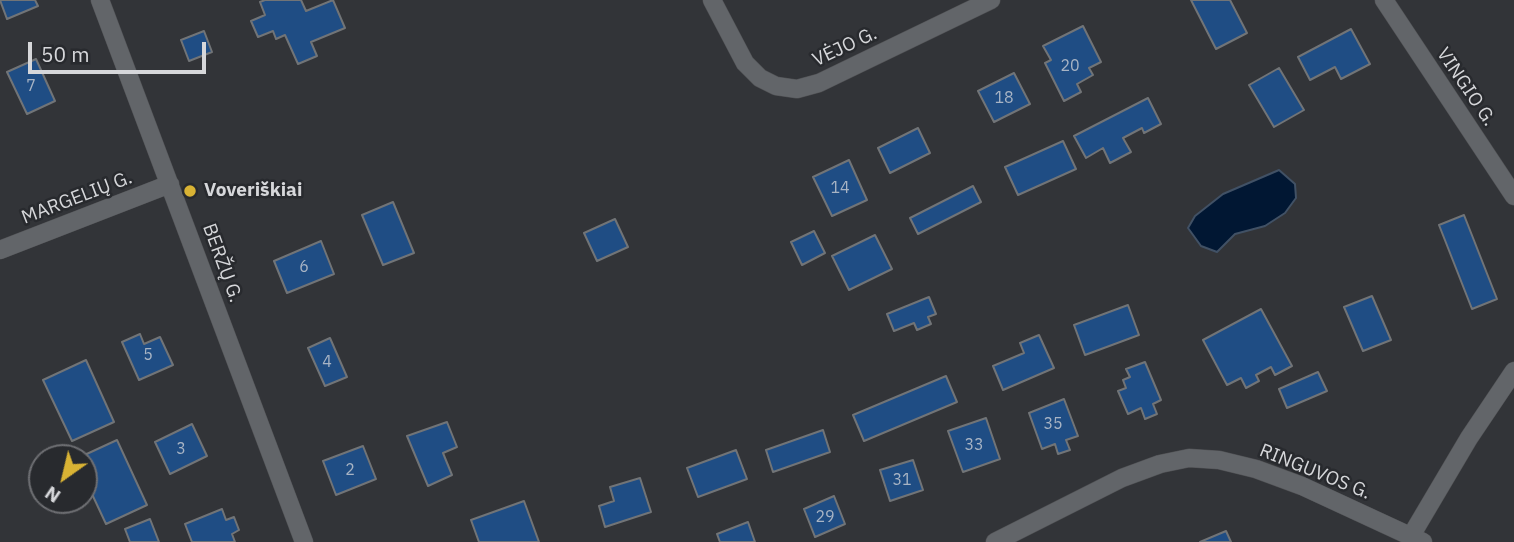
<!DOCTYPE html>
<html>
<head>
<meta charset="utf-8">
<style>
  body { margin:0 }
  #map { position:relative; width:1514px; height:542px; overflow:hidden; background:#323438; font-family:"IBM Plex Sans",sans-serif }
  canvas { display:block }
  .north { position:absolute; left:28px; top:444px; width:70px; height:70px; box-sizing:border-box; background:#282a2e; border:2px solid #6e6f73; border-radius:50%; rotate:214deg; font-size:19px; font-weight:700; line-height:28px; text-align:center; color:#d6d7da }
  .north::after { content:''; display:block; margin:auto; width:24px; height:32px; background:#d9b334; clip-path:polygon(50% 0,100% 100%,50% 72%,0 100%) }
  .scale { position:absolute; left:28px; top:42px; width:178px; height:32px; box-sizing:border-box; border:4px solid #d6d7da; border-top:0; padding-left:9px; font-size:21px; line-height:24px; white-space:nowrap; color:#d6d7da; -webkit-text-stroke:5px #282a2e; paint-order:stroke }
</style>
</head>
<body>
<div id="map">
<canvas width="1514" height="542"></canvas>
<div class="north">N</div>
<div class="scale">50 m</div>
</div>
<script>
const ctx = document.querySelector('canvas').getContext('2d');
ctx.lineJoin = 'round';
function paint(path, color) { ctx.fillStyle = color; ctx.fill(path, 'evenodd'); }
const toPath = rows => new Path2D(rows.map(r => 'M' + r).join(''));
function trace(path, color, width, dash) { ctx.strokeStyle = color; ctx.lineWidth = width; ctx.lineCap = dash ? 'butt' : 'round'; ctx.setLineDash(dash || []); ctx.stroke(path); }
function label(font, color, halo, rows, align = 'center') {
  ctx.font = font + ' "IBM Plex Sans",sans-serif'; ctx.lineWidth = 5; ctx.setLineDash([]); ctx.textBaseline = 'middle'; ctx.strokeStyle = halo; ctx.fillStyle = color; for (const [text, x, y, turn = 0] of rows) {
    ctx.save(); ctx.translate(x, y); ctx.rotate((+turn || 0) * Math.PI / 180); ctx.textAlign = isNaN(turn) ? turn : align; if (halo) ctx.strokeText(text, 0, 0); ctx.fillText(text, 0, 0); ctx.restore();
  }
}
const water = toPath([
  [1279,170,1295,184,1296,198,1285,213,1265,226,1235,234,1217,252,1201,246,1188,228,1195,216,1223,194,1279,170]
]);
const building = toPath([
  [0,0,35,0,38,6,7,19,0,0],
  [265,0,301,0,306,11,333,0,345,28,311,42,317,56,298,64,285,35,276,39,273,31,258,37,251,21,265,15,260,2,265,0],
  [1191,0,1230,0,1247,33,1216,49,1191,0],
  [1083,26,1101,62,1089,68,1093,75,1077,84,1081,92,1064,101,1045,63,1051,60,1043,46,1083,26],
  [1351,29,1370,64,1341,79,1335,67,1310,80,1298,57,1351,29],
  [204,31,212,52,189,61,181,40,204,31],
  [36,59,55,101,27,114,7,72,36,59],
  [1279,68,1304,110,1274,127,1249,85,1279,68],
  [1014,73,1030,104,994,122,978,91,1014,73],
  [1148,98,1161,124,1144,133,1142,128,1123,138,1131,152,1110,163,1103,148,1086,158,1074,136,1148,98],
  [918,128,930,153,890,173,878,148,918,128],
  [1063,141,1076,169,1018,195,1005,167,1063,141],
  [849,160,867,200,832,216,813,177,849,160],
  [973,186,981,202,918,234,910,218,973,186],
  [393,202,414,253,383,265,362,215,393,202],
  [1464,215,1497,299,1472,309,1439,225,1464,215],
  [615,219,628,247,597,261,584,233,615,219],
  [814,231,825,253,802,265,791,242,814,231],
  [875,235,892,269,849,290,832,256,875,235],
  [321,241,334,274,287,293,274,261,321,241],
  [1372,296,1391,340,1363,351,1344,307,1372,296],
  [929,297,936,314,928,317,931,324,917,330,914,323,894,331,887,314,929,297],
  [1128,305,1139,335,1085,355,1074,325,1128,305],
  [1261,309,1292,366,1275,375,1271,367,1256,375,1259,381,1246,388,1241,378,1227,385,1203,340,1261,309],
  [140,334,144,344,160,337,173,365,139,380,122,342,140,334],
  [1039,335,1054,368,1003,390,993,366,1024,353,1020,343,1039,335],
  [330,338,347,377,325,386,308,348,330,338],
  [86,360,114,422,72,441,43,380,86,360],
  [1145,362,1161,400,1153,404,1157,414,1145,419,1141,408,1128,414,1118,391,1126,388,1123,380,1130,377,1126,369,1145,362],
  [1318,372,1327,391,1287,408,1279,389,1318,372],
  [946,376,957,402,864,441,853,415,946,376],
  [1064,399,1078,436,1066,440,1070,450,1058,454,1055,444,1042,449,1029,413,1064,399],
  [986,418,1000,459,963,472,948,431,986,418],
  [447,422,457,447,443,453,452,475,428,486,407,436,447,422],
  [192,424,207,456,170,474,155,442,192,424],
  [823,430,830,452,773,472,766,450,823,430],
  [117,440,147,505,106,524,84,477,84,458,78,458,117,440],
  [363,446,376,479,336,495,323,461,363,446],
  [736,450,747,479,698,497,687,468,736,450],
  [913,460,923,490,890,501,880,470,913,460],
  [640,478,651,512,605,527,599,506,614,501,610,487,640,478],
  [834,496,845,524,815,537,804,509,834,496],
  [524,501,539,542,479,542,471,520,524,501],
  [222,509,226,520,234,517,239,530,232,534,235,542,192,542,185,524,222,509],
  [150,519,159,542,130,542,125,529,150,519],
  [748,522,755,542,720,542,717,534,748,522],
  [1226,531,1231,542,1200,542,1226,531]
]);
const minor = toPath([
  [100,0,304,542],
  [712,0,745,63,760,78,776,86,797,89,819,83,991,0],
  [1384,0,1514,196],
  [0,250,170,184],
  [1411,536,1469,438,1514,371],
  [995,542,1122,478,1160,464,1189,458,1219,460,1256,469,1302,486,1423,542]
]);
const markers = [
  [190,191,7,"#d9b334"]
];
const numberNames = [
  ["20",1070,66],
  ["7",31,86],
  ["18",1004,98],
  ["14",840,188],
  ["6",304,267],
  ["5",148,355],
  ["4",327,362],
  ["35",1053,424],
  ["33",974,445],
  ["3",181,449],
  ["2",350,470],
  ["31",902,480],
  ["29",825,517]
];
const streetNames = [
  ["VĖJO G.",845,47,-25],
  ["VINGIO G.",1466,87,56],
  ["MARGELIŲ G.",77,198,-21],
  ["BERŽŲ G.",222,263,70],
  ["RINGUVOS G.",1315,472,22]
];
const poiNames = [
  ["Voveriškiai",204,191]
];
paint(water, '#011733');
trace(water, '#415165', 2);
paint(building, '#1f4d84');
trace(building, '#717477', 2);
trace(minor, '#4f5053', 19);
trace(minor, '#626569', 18);
for (const [x, y, r, color] of markers) { const dot = new Path2D(); dot.arc(x, y, r, 0, 2 * Math.PI); ctx.fillStyle = color; ctx.fill(dot); trace(dot, '#282a2e', 2.5); }
label('16px', '#a8b4c4', null, numberNames);
label('19px', '#d6d7da', '#282a2e', streetNames);
label('bold 19px', '#d6d7da', '#282a2e', poiNames, 'left');
</script>
</body>
</html>
